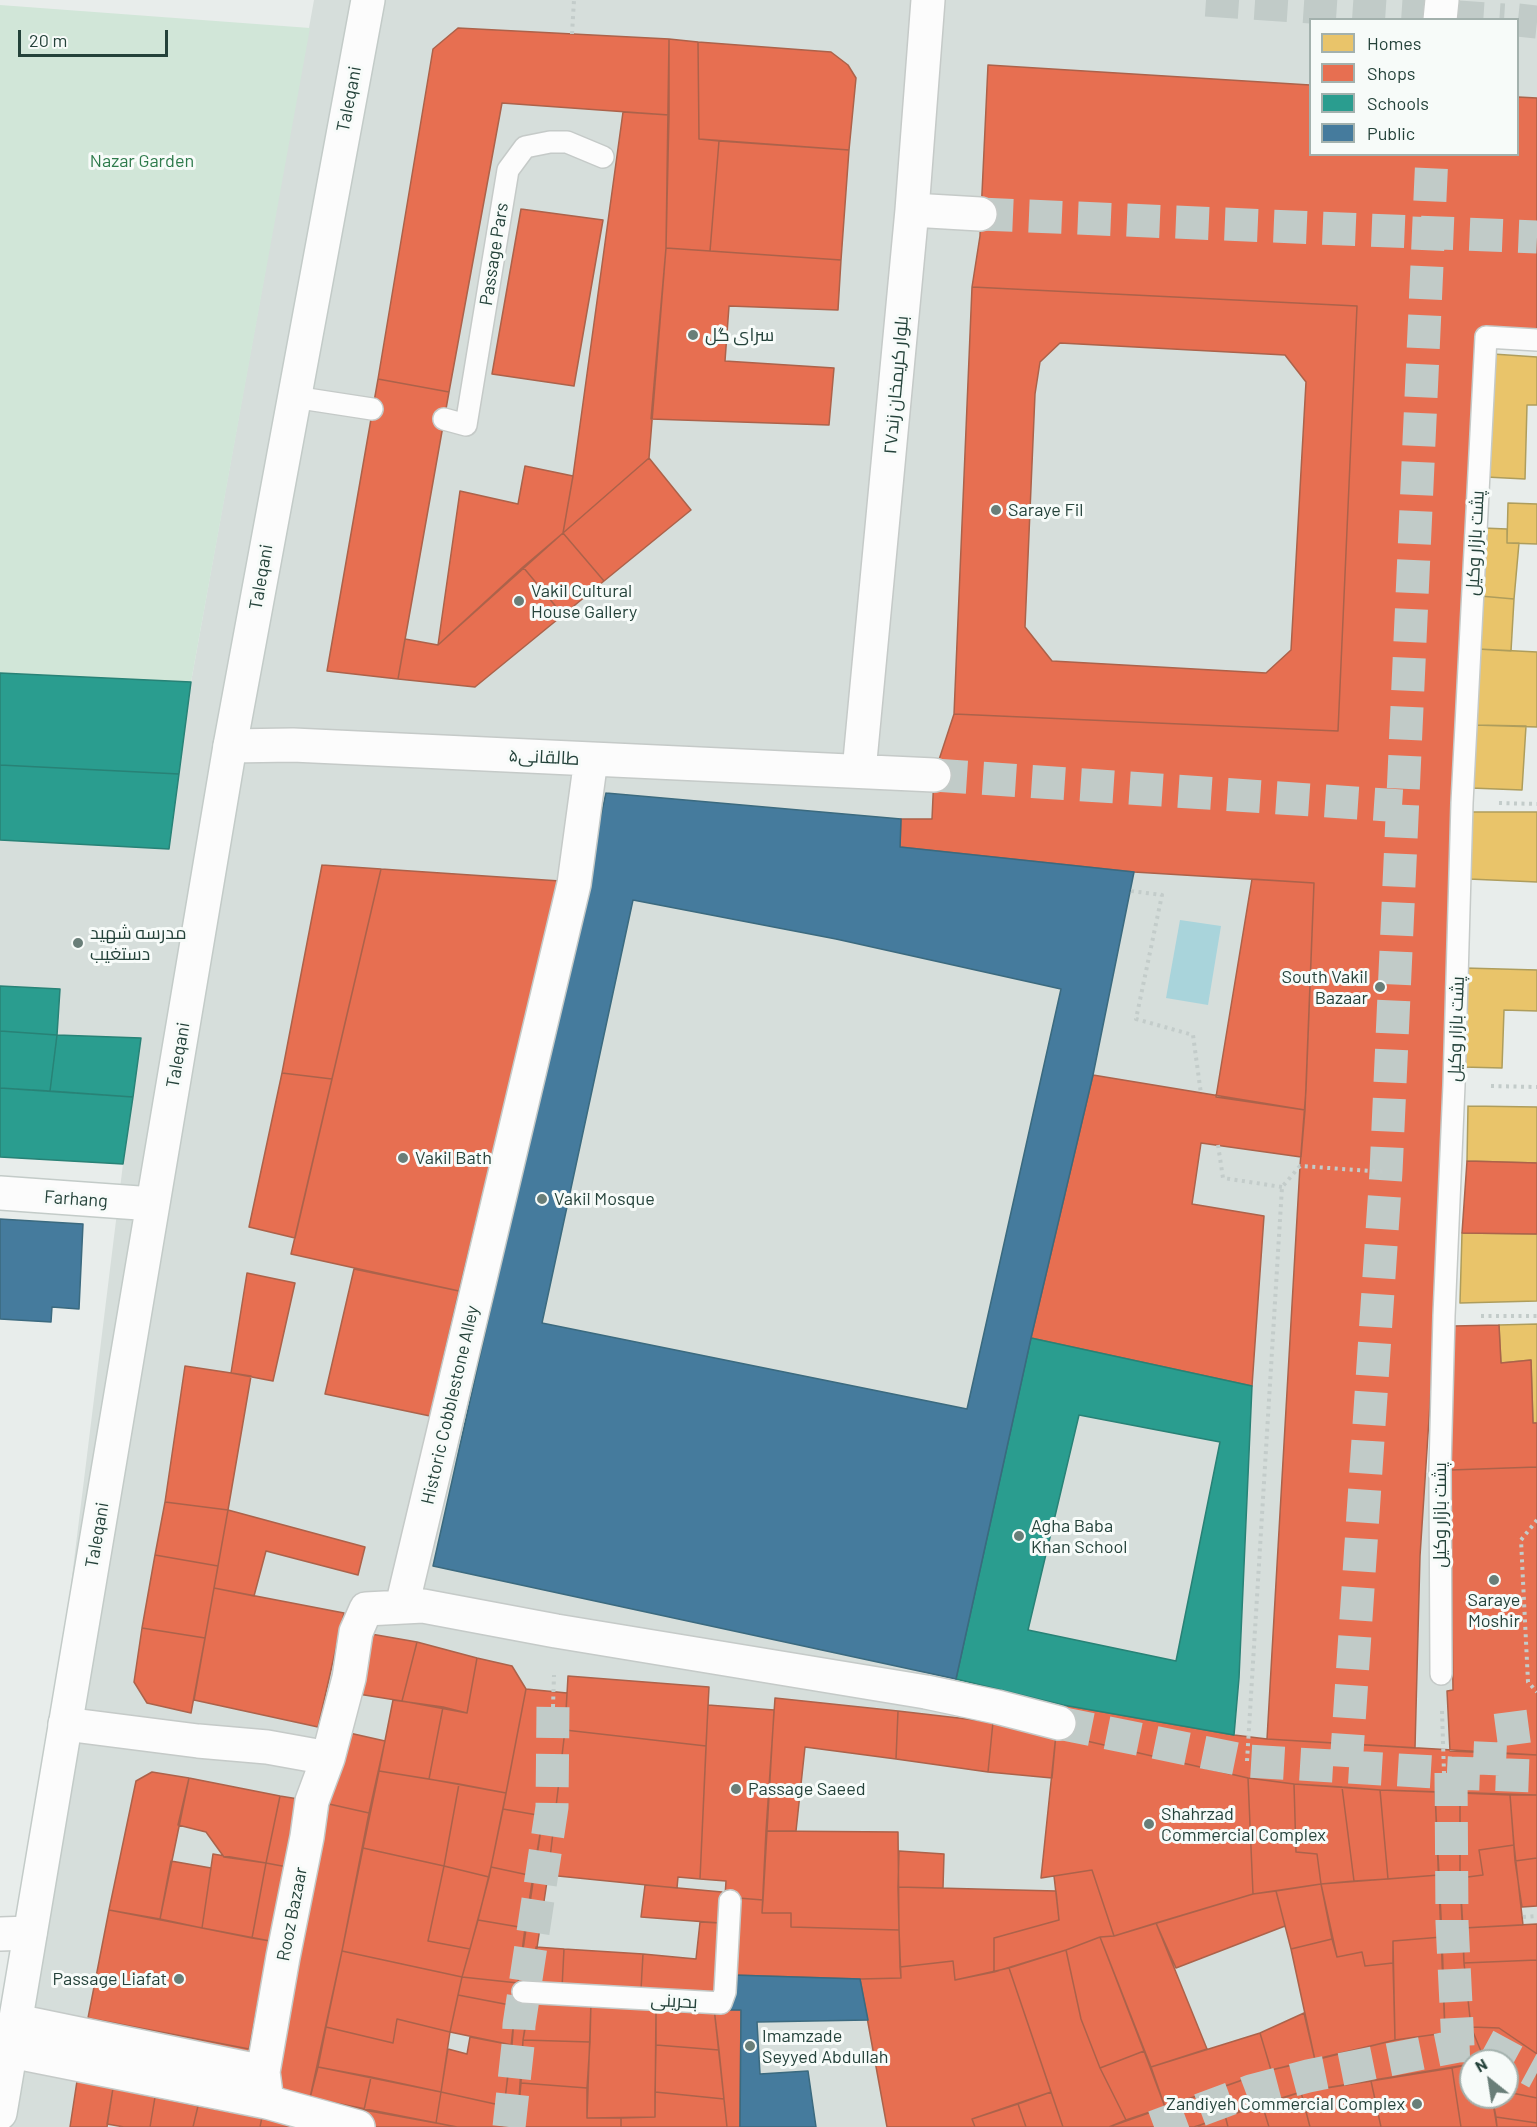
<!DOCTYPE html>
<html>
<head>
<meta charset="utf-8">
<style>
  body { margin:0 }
  #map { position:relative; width:1537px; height:2127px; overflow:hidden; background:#e8edeb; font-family:Barlow,sans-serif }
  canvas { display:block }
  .legend { position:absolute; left:1309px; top:18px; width:210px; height:138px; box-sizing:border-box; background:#f7fbf9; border:2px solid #a3b1ad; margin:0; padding:8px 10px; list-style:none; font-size:18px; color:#24423a }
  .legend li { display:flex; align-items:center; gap:12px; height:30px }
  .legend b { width:30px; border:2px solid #a3b1ad }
  .north { position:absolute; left:1459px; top:2049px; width:60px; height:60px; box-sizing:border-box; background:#f7fbf9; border:2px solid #a3b1ad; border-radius:50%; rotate:330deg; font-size:16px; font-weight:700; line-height:24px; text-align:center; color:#24423a }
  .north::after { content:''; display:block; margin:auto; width:21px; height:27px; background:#697e78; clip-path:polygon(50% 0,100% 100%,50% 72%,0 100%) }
  .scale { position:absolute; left:18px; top:30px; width:150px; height:27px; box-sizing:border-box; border:3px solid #24423a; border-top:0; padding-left:8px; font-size:18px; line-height:21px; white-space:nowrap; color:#24423a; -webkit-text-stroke:4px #f7fbf9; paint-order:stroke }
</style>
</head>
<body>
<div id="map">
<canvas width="1537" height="2127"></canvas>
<ul class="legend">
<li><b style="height:16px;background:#e9c46a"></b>Homes</li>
<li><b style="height:16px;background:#e76f51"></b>Shops</li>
<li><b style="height:16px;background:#2a9d8f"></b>Schools</li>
<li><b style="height:16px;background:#457b9d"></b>Public</li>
</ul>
<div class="north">N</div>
<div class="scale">20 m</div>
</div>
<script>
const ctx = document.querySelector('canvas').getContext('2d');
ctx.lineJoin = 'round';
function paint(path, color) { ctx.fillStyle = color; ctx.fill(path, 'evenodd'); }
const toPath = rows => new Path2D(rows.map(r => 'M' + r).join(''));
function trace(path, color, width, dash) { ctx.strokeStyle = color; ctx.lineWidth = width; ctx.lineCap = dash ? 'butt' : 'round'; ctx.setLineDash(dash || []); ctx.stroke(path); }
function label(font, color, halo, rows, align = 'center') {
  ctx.font = font + ' Barlow,Cairo,sans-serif'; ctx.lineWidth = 6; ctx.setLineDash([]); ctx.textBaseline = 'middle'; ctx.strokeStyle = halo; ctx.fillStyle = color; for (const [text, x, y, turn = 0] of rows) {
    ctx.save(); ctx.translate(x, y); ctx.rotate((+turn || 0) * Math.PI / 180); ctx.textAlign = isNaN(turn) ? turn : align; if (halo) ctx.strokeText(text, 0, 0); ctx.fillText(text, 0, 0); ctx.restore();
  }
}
const built = toPath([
  [314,0,1537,0,1537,332,1479,329,1424,1473,1451,1470,1537,1467,1537,2127,4,2127,123,1164,0,1157,0,673,191,682],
  [1310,20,1518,20,1518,154,1310,154],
  [1471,2061,1507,2061,1507,2097,1471,2097]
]);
const green = toPath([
  [0,5,310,28,191,682,0,673]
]);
const water = toPath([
  [1180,920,1221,926,1208,1005,1166,998]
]);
const homes = toPath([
  [1493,354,1537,357,1537,405,1527,405,1525,479,1486,477,1493,354],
  [1508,503,1537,504,1537,544,1507,543,1508,503],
  [1483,528,1507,529,1507,543,1519,543,1514,599,1480,596,1483,528],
  [1480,596,1514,599,1511,651,1478,649,1480,596],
  [1478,649,1537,652,1537,727,1474,725,1478,649],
  [1474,725,1526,726,1522,790,1471,788,1474,725],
  [1471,812,1537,812,1537,882,1469,879,1471,812],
  [1465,968,1537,970,1537,1011,1504,1010,1502,1068,1463,1067,1465,968],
  [1468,1106,1537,1107,1537,1163,1467,1161,1468,1106],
  [1462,1233,1537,1234,1537,1301,1460,1303,1462,1233],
  [1537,1324,1537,1423,1533,1423,1531,1360,1501,1363,1499,1325,1537,1324]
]);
const shops = toPath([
  [458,28,669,39,669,115,502,103,449,392,378,379,433,49,458,28],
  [669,39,698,42,699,139,719,141,710,251,666,248,669,39],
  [698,42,831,52,848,65,856,78,849,150,699,139,698,42],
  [988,65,1310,85,1310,154,1518,154,1518,97,1537,98,1537,332,1479,329,1436,1313,1420,1556,1415,1748,1267,1739,1300,1166,1306,1090,1314,883,1134,872,900,847,901,819,932,819,934,775,954,714,1338,731,1357,306,972,287,980,236,988,65],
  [623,112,669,115,666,248,649,458,563,533,573,476,623,112],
  [719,141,849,150,841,260,710,251,719,141],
  [521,209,603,220,574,386,492,374,521,209],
  [666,248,841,260,838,310,729,306,725,361,834,368,829,425,651,419,666,248],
  [972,287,1357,306,1338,731,954,714,972,287],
  [1060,343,1285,355,1306,382,1291,650,1266,673,1052,661,1025,627,1035,394,1040,362,1060,343],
  [378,379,449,392,398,679,327,671,378,379],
  [649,458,691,510,604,581,563,533,649,458],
  [525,466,573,476,563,533,438,645,460,491,518,504,525,466],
  [563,533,604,581,563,615,523,567,563,533],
  [523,567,563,615,475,687,398,679,405,639,438,645,523,567],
  [322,865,381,869,332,1079,282,1073,322,865],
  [381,869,560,881,459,1291,291,1254,381,869],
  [1252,879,1314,883,1305,1110,1216,1097,1252,879],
  [282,1073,332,1079,295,1238,249,1227,282,1073],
  [1093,1075,1305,1110,1301,1157,1201,1143,1192,1204,1264,1216,1252,1386,1031,1338,1093,1075],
  [1467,1161,1537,1163,1537,1234,1462,1233,1467,1161],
  [354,1269,459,1291,430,1416,325,1394,354,1269],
  [247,1273,295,1283,273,1381,231,1373,247,1273],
  [1499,1325,1501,1363,1531,1360,1533,1423,1537,1423,1537,1467,1450,1470,1454,1326,1499,1325],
  [185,1366,251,1376,228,1510,165,1502,185,1366],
  [1537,1467,1537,1755,1450,1751,1447,1691,1453,1690,1450,1470,1537,1467],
  [165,1502,228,1510,218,1566,155,1555,165,1502],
  [228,1510,365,1547,358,1575,266,1551,254,1596,214,1588,228,1510],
  [155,1555,218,1566,205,1638,142,1628,155,1555],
  [214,1588,344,1613,318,1727,194,1700,214,1588],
  [142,1628,205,1638,191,1713,147,1703,134,1682,142,1628],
  [371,1634,417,1642,402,1701,358,1694,371,1634],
  [417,1642,477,1658,467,1713,402,1701,417,1642],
  [477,1658,512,1666,526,1689,506,1793,429,1779,443,1707,467,1713,477,1658],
  [568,1676,709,1687,706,1746,565,1730,568,1676],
  [526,1689,567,1693,565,1730,548,1875,523,2040,517,2127,502,2127,518,1983,543,1816,503,1809,526,1689],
  [775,1698,898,1711,896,1759,805,1747,796,1831,766,1831,775,1698],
  [393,1700,443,1707,429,1779,379,1771,393,1700],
  [708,1705,774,1710,763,1900,725,1897,726,1881,700,1879,708,1705],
  [1063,1705,1234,1735,1267,1739,1537,1755,1537,1795,1380,1790,1294,1784,1248,1778,1056,1734,1063,1705],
  [898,1711,993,1722,988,1772,896,1759,898,1711],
  [993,1722,1056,1734,1052,1778,988,1772,993,1722],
  [565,1730,706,1746,700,1879,678,1877,677,1888,548,1875,565,1730],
  [345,1732,385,1741,369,1813,329,1804,345,1732],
  [1056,1734,1248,1778,1253,1894,1114,1936,1092,1870,1041,1878,1056,1734],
  [379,1771,459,1784,444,1866,363,1848,379,1771],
  [152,1772,189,1778,160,1919,109,1910,136,1781,152,1772],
  [189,1778,280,1796,266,1863,224,1857,206,1832,178,1825,189,1778],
  [1248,1778,1294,1784,1296,1852,1317,1854,1321,1884,1253,1894,1248,1778],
  [459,1784,506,1793,489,1877,444,1866,459,1784],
  [1294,1784,1342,1787,1354,1881,1321,1884,1317,1854,1296,1852,1294,1784],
  [1342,1787,1380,1790,1388,1879,1354,1881,1342,1787],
  [1380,1790,1435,1792,1439,1875,1388,1879,1380,1790],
  [1435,1792,1460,1793,1460,1878,1464,1963,1471,2027,1485,2061,1471,2061,1471,2064,1301,2092,1194,2127,1109,2127,1271,2070,1395,2040,1445,2033,1435,1792],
  [1460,1793,1510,1795,1514,1845,1479,1850,1483,1875,1460,1878,1460,1793],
  [1510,1795,1537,1795,1537,1858,1515,1861,1510,1795],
  [280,1796,329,1804,314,1872,266,1863,280,1796],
  [329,1804,369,1813,342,1951,310,2098,457,2127,312,2127,198,2106,77,2081,88,2018,249,2049,270,1941,314,1872,329,1804],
  [503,1809,543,1816,533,1876,491,1867,503,1809],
  [766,1831,898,1832,899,1930,791,1927,791,1913,762,1913,766,1831],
  [1514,1845,1523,1925,1463,1928,1460,1878,1483,1875,1479,1850,1514,1845],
  [363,1848,444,1866,428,1941,470,1949,462,1977,342,1951,363,1848],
  [899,1851,944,1854,943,1888,898,1887,899,1851],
  [213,1854,266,1863,252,1938,202,1928,213,1854],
  [1537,1858,1537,1906,1522,1907,1515,1861,1537,1858],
  [171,1861,211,1868,202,1928,160,1919,171,1861],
  [266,1863,314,1872,301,1946,252,1938,266,1863],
  [444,1866,489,1877,470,1949,428,1941,444,1866],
  [491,1867,533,1876,525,1928,478,1920,491,1867],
  [1092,1870,1114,1936,1100,1937,1066,1950,994,1972,994,1938,1059,1920,1054,1876,1092,1870],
  [1439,1875,1442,1937,1393,1941,1393,1963,1365,1966,1362,1952,1337,1957,1321,1884,1439,1875],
  [1321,1884,1332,1939,1291,1949,1276,1891,1321,1884],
  [645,1885,722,1892,720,1923,641,1917,645,1885],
  [898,1887,1056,1891,1059,1920,994,1938,994,1972,955,1980,953,1961,900,1967,898,1887],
  [1276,1891,1285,1926,1176,1968,1156,1923,1253,1894,1276,1891],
  [738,1898,763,1900,762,1913,791,1913,791,1927,899,1930,901,1978,860,1979,732,1975,738,1898],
  [109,1910,270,1941,249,2049,88,2018,109,1910],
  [478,1920,525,1928,518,1983,462,1977,478,1920],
  [700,1922,720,1923,718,1995,641,1990,643,1954,696,1959,700,1922],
  [1156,1923,1207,2049,1151,2067,1100,1937,1114,1936,1156,1923],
  [1537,1924,1537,1960,1464,1963,1463,1928,1537,1924],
  [1100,1937,1144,2051,1100,2068,1081,2019,1066,1950,1100,1937],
  [1442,1937,1445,2033,1395,2040,1393,1941,1442,1937],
  [1332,1939,1337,1957,1362,1952,1365,1966,1393,1963,1395,2040,1315,2060,1291,1949,1332,1939],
  [536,1947,564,1949,562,1988,532,1985,536,1947],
  [564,1949,643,1954,641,1990,562,1988,564,1949],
  [1066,1950,1081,2019,1100,2068,1126,2120,1109,2127,1063,2127,1009,1968,1066,1950],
  [342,1951,462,1977,450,2032,397,2019,393,2043,326,2027,342,1951],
  [1537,1960,1537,2054,1499,2028,1471,2027,1464,1963,1537,1960],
  [953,1961,955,1980,1009,1968,1051,2092,972,2119,975,2127,887,2127,860,1979,901,1978,900,1967,953,1961],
  [462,1977,518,1983,515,2006,458,1995,462,1977],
  [458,1995,515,2006,512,2045,450,2032,458,1995],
  [530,2001,591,2002,590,2042,523,2040,530,2001],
  [591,2002,656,2005,655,2117,587,2118,591,2002],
  [656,2005,714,2008,719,2050,656,2045,656,2005],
  [714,2008,741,2010,740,2127,727,2127,714,2008],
  [1304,2013,1315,2060,1271,2070,1260,2033,1304,2013],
  [397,2019,450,2032,441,2092,318,2067,326,2027,393,2043,397,2019],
  [1471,2027,1499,2028,1537,2054,1537,2098,1507,2092,1507,2061,1485,2061,1471,2027],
  [1260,2033,1271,2070,1165,2107,1151,2067,1260,2033],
  [470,2037,512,2045,504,2106,441,2092,448,2049,467,2054,470,2037],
  [523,2040,590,2042,587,2088,521,2083,523,2040],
  [656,2045,719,2050,724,2099,655,2092,656,2045],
  [1144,2051,1165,2107,1126,2120,1100,2068,1144,2051],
  [1471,2064,1471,2097,1492,2097,1497,2127,1461,2127,1452,2068,1471,2064],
  [318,2067,371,2077,364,2110,310,2098,318,2067],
  [1452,2068,1461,2127,1381,2127,1371,2081,1452,2068],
  [371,2077,441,2092,436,2123,364,2110,371,2077],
  [77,2081,113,2088,107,2127,70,2127,77,2081],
  [1371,2081,1381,2127,1310,2127,1301,2092,1371,2081],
  [521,2083,587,2088,587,2118,621,2118,621,2127,517,2127,521,2083],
  [113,2088,155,2097,150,2127,124,2127,107,2124,113,2088],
  [441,2092,504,2106,502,2127,457,2127,436,2123,441,2092],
  [655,2092,724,2099,727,2127,621,2127,621,2118,655,2117,655,2092],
  [1051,2092,1063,2127,1026,2127,1018,2104,1051,2092],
  [1301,2092,1310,2127,1269,2127,1262,2104,1301,2092],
  [1507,2092,1537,2098,1537,2123,1496,2117,1492,2097,1507,2097,1507,2092],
  [155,2097,198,2106,193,2127,150,2127,155,2097],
  [1018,2104,1026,2127,975,2127,972,2119,1018,2104],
  [1262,2104,1269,2127,1228,2127,1225,2115,1262,2104],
  [198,2106,262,2117,260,2127,193,2127,198,2106],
  [1225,2115,1228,2127,1198,2127,1198,2126,1225,2115],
  [262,2117,301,2127,260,2127,262,2117],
  [1496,2117,1537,2123,1537,2127,1497,2127,1496,2117]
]);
const schools = toPath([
  [0,673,191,682,179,774,0,765,0,673],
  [0,765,179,774,169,849,0,840,0,765],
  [0,986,60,989,57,1035,0,1031,0,986],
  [0,1031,57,1035,50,1091,0,1088,0,1031],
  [57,1035,141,1038,133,1097,50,1091,57,1035],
  [0,1088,133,1097,123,1164,0,1157,0,1088],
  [1031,1338,1252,1386,1239,1678,1234,1735,1063,1705,956,1679,1031,1338],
  [1079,1415,1220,1442,1176,1661,1028,1630,1079,1415]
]);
const public = toPath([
  [606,793,901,819,900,847,1134,872,1093,1075,1031,1338,956,1679,433,1566,606,793],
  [633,900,836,939,1061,989,967,1409,542,1323,633,900],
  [0,1219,83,1224,79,1309,52,1307,51,1322,0,1319,0,1219],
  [732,1975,860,1979,868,2020,757,2022,760,2074,808,2071,816,2127,740,2127,741,2010,728,2010,732,1975]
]);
const streetTunnel = toPath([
  [980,214,1537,237],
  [934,775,1402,806],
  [1059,1723,1247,1761,1451,1773,1537,1776],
  [1346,1767,1386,1172,1432,154],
  [1451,1773,1452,1922,1458,2046],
  [1489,1775,1491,1731,1537,1725],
  [509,2127,518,2045,519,2025,552,1807,553,1707],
  [1154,2127,1251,2091,1308,2076,1458,2046,1485,2045,1537,2073]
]);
const primaryTunnel = toPath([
  [1206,0,1504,20],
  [1518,20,1537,22]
]);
const path = toPath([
  [572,34,574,0],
  [1499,803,1537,804],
  [1131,891,1162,895,1136,1019,1193,1035,1201,1094],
  [1491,1086,1537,1087],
  [1218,1145,1223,1178,1282,1187],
  [1481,1316,1537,1316],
  [1537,1520,1521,1540,1528,1682,1537,1692],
  [553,1707,554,1675],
  [1442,1711,1444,1773],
  [1247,1761,1282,1187,1300,1166,1386,1172],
  [1523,1917,1537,1916]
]);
const lane = toPath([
  [294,397,372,409],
  [444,419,466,425,508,170,525,147,550,142,567,142,603,157],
  [1441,1674,1440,1468,1444,1316,1454,1085,1462,803,1486,337,1537,340],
  [523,1992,721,2003,725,1992,730,1901]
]);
const street = toPath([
  [1440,20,1442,0],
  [912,210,980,214],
  [230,746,293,745,934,775],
  [859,771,912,210,928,0],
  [402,1606,574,884,591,759],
  [65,1724,198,1741,267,1747,328,1758,349,1678,356,1632,366,1609,423,1606,556,1631,926,1692,997,1707,1059,1723],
  [0,1934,30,1933],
  [16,2021,263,2072],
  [11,2051,267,2102,358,2127],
  [267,2102,263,2072,283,1957,307,1837,312,1801,328,1758]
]);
const secondary = toPath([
  [0,1193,153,1204],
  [0,2113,230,746,368,0]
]);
const markers = [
  [693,335,6,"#697e78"],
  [996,510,6,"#697e78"],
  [519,601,6,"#697e78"],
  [78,943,6,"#697e78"],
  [1380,987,6,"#697e78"],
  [403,1158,6,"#697e78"],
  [542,1199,6,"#697e78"],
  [1019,1536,6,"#697e78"],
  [1494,1580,6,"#697e78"],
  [736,1789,6,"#697e78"],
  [1149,1824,6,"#697e78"],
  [179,1979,6,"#697e78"],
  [750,2046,6,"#697e78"],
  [1417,2104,6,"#697e78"]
];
const streetNames = [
  ["Taleqani",349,99,-79],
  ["Passage Pars",494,254,-81],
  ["بلوار کریمخان زند۲۷",896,385,-85],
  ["پشت بازار وکیل",1475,543,-87],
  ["Taleqani",261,577,-80],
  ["طالقانی۵",544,757,3],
  ["پشت بازار وکیل",1456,1029,-88],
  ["Taleqani",178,1055,-80],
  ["Farhang",76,1199,4],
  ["Historic Cobblestone Alley",450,1405,-77],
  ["پشت بازار وکیل",1440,1515,-90],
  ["Taleqani",97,1535,-80],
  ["Rooz Bazaar",292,1914,-79],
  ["بحرینی",674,2001,3]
];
const parkNames = [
  ["Nazar Garden",142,161]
];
const poiNames = [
  ["سرای گل",705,335],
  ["Saraye Fil",1008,510],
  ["Vakil Cultural",531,591],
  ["House Gallery",531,612],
  ["مدرسه شهید",90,933],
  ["دستغیب",90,954],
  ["South Vakil",1368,977,"right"],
  ["Bazaar",1368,998,"right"],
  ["Vakil Bath",415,1158],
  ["Vakil Mosque",554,1199],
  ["Agha Baba",1031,1526],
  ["Khan School",1031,1547],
  ["Saraye",1494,1600,"center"],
  ["Moshir",1494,1621,"center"],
  ["Passage Saeed",748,1789],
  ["Shahrzad",1161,1814],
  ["Commercial Complex",1161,1835],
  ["Passage Liafat",167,1979,"right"],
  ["Imamzade",762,2036],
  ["Seyyed Abdullah",762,2057],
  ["Zandiyeh Commercial Complex",1405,2104,"right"]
];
paint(built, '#d6dedb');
paint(green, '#d1e6d8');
paint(water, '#a9d4db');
paint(homes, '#e9c46a');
trace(homes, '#ae9d5c', 1.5);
paint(shops, '#e76f51');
trace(shops, '#ac624a', 1.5);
paint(schools, '#2a9d8f');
trace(schools, '#288276', 1.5);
paint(public, '#457b9d');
trace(public, '#3b6a7f', 1.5);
trace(streetTunnel, '#c1cbc8', 33, [33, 16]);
trace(primaryTunnel, '#c1cbc8', 33, [33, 16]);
trace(lane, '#c5cac8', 24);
trace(street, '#c5cac8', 36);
trace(secondary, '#c3cbc8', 36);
trace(path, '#c3ccca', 4, [3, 4.5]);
trace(lane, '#fcfcfc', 21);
trace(street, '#fcfcfc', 33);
trace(secondary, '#fcfcfc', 33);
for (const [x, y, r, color] of markers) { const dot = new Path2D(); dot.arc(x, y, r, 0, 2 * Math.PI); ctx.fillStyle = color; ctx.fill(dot); trace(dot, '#f7fbf9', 2); }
label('18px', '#24423a', '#f7fbf9', streetNames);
label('18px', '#2d7a4b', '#f7fbf9', parkNames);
label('18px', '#24423a', '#f7fbf9', poiNames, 'left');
</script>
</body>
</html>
